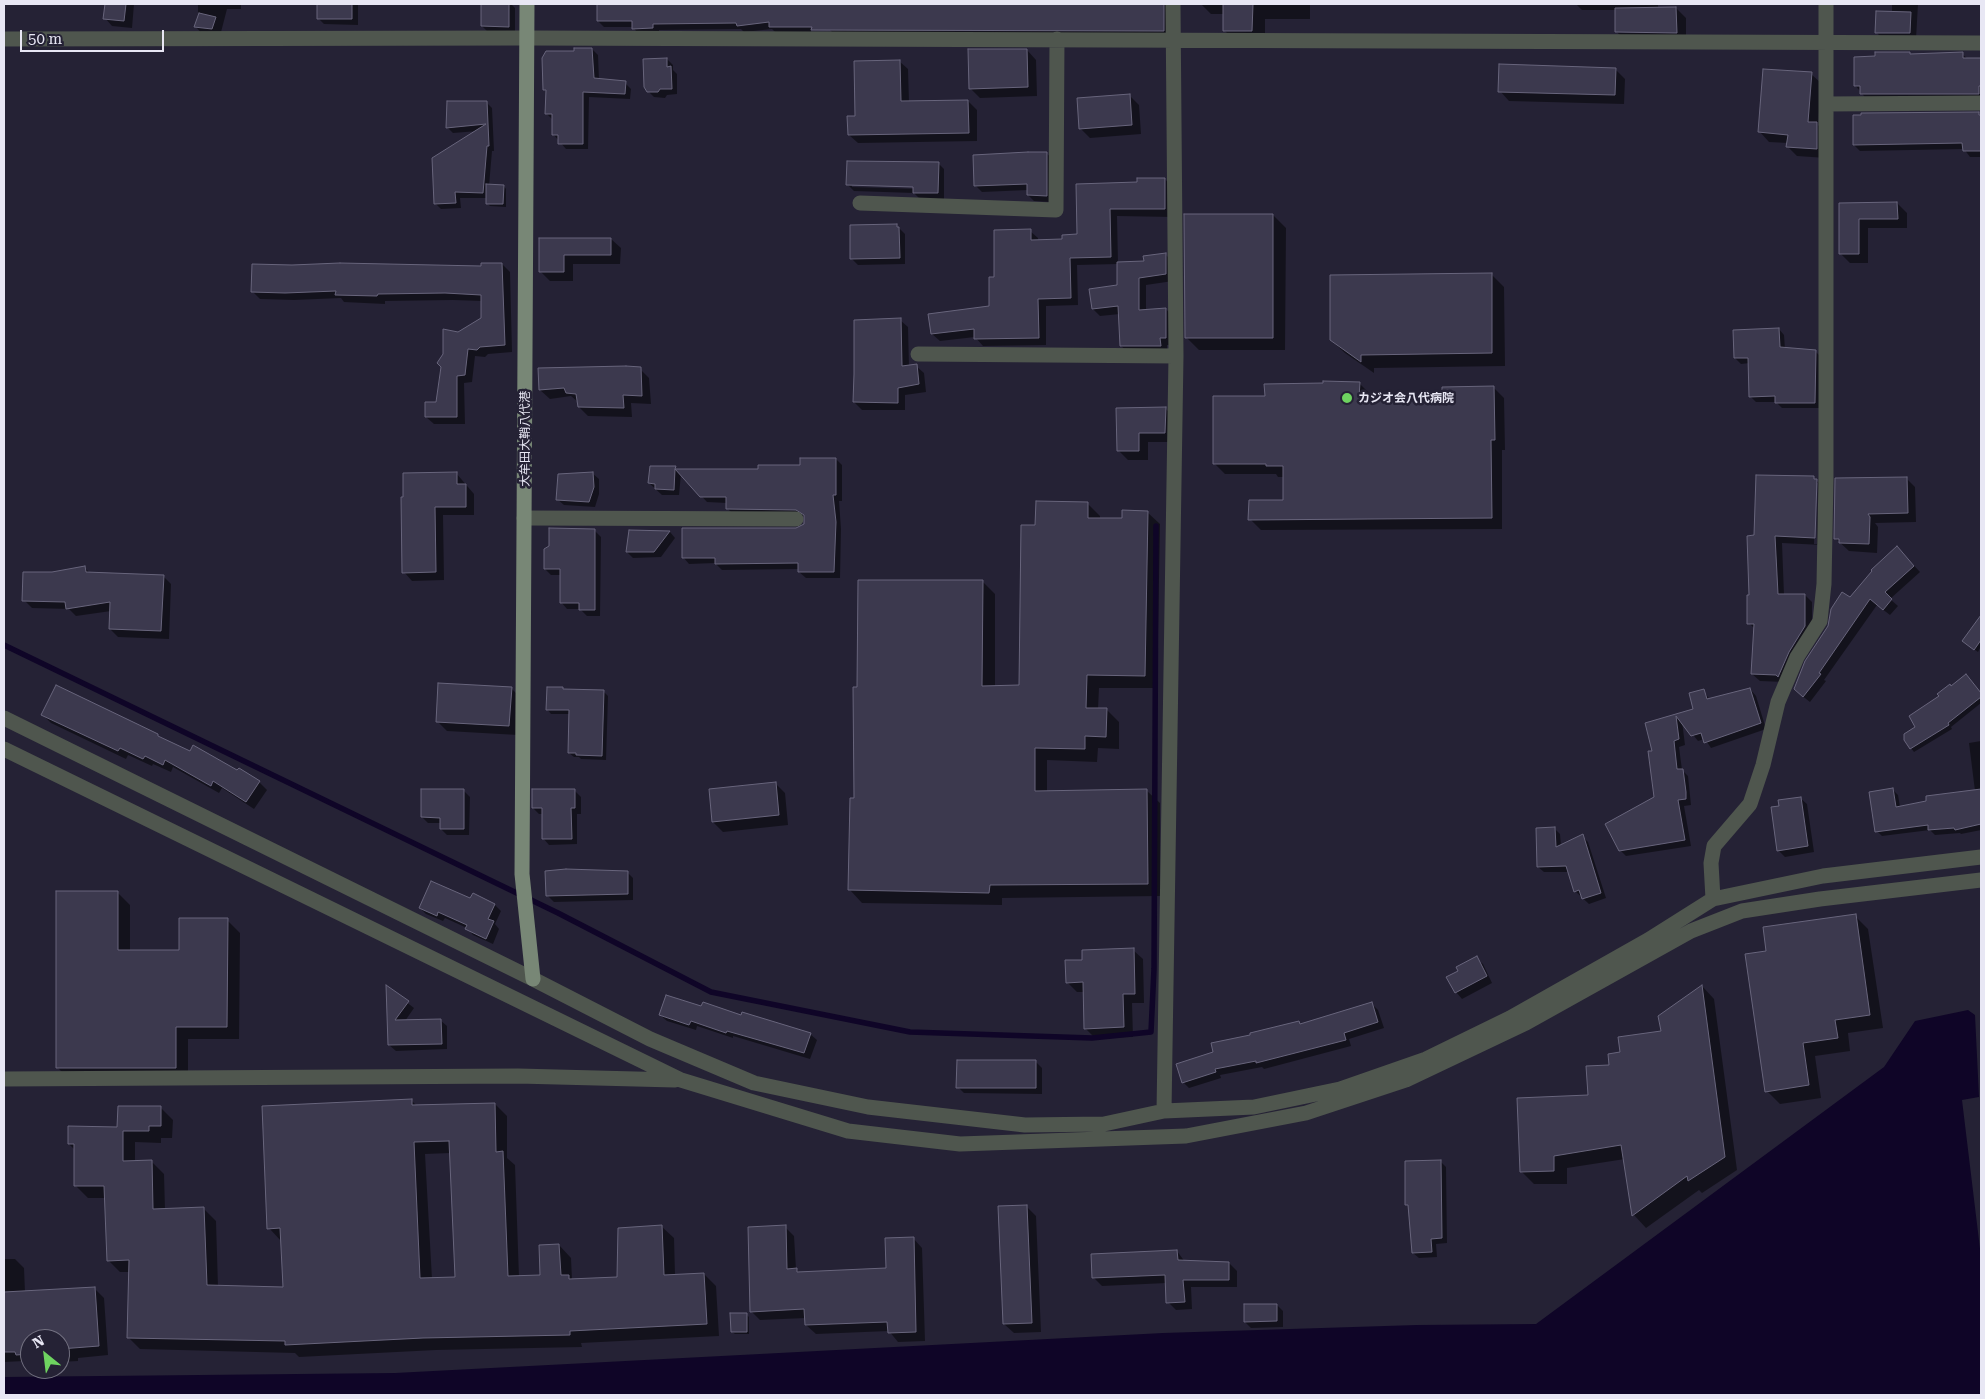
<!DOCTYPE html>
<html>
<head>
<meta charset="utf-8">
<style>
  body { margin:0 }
  #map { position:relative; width:1985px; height:1399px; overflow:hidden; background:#252235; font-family:"Roboto Serif",serif }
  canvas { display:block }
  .frame { position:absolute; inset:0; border:5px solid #e8e7f4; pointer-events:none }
  .north { position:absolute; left:20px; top:1329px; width:50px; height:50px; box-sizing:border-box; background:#252235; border:1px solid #737181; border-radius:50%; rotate:331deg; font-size:14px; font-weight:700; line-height:20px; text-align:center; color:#e8e7f4 }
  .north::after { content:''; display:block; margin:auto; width:18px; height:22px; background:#6ed360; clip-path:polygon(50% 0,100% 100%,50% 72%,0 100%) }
  .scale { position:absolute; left:20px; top:30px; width:144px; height:22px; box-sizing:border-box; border:2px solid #e8e7f4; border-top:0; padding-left:6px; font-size:15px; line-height:18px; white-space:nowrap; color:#e8e7f4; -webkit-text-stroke:4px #252235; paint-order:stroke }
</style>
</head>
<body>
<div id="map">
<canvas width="1985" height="1399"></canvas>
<div class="frame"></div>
<div class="north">N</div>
<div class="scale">50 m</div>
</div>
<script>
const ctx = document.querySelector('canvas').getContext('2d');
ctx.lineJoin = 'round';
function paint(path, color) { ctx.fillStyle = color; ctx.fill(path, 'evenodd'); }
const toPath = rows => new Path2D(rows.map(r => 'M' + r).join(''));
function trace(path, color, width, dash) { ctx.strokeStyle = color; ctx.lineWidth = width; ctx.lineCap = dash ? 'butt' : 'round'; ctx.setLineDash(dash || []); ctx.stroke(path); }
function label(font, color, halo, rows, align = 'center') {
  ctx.font = font + ' "Roboto Serif","Noto Sans JP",serif'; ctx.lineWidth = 5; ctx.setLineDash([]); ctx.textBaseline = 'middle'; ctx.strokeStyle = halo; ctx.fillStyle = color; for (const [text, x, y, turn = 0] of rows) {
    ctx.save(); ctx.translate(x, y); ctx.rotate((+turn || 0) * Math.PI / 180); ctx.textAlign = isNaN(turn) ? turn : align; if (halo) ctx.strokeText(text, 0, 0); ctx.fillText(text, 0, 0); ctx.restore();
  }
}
const water = toPath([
  [1968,1010,1975,1015,1979,1097,1962,1100,1981,1257,1981,1395,4,1395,4,1377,395,1373,1163,1333,1417,1325,1536,1324,1884,1067,1915,1021]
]);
const shadow = toPath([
  [106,4,134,4,132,28,112,26,105,18],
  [198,4,307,4,241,4,241,9,227,9,220,36,203,35,196,27,198,18],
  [318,4,358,4,358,25,324,24,318,18],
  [482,4,511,4,515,8,515,32,488,32,482,26],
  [598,4,808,4,811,33,776,33,772,29,744,32,741,29,659,30,659,34,639,35,633,27,604,27,598,21],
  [830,4,1177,4,1176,43,842,42,829,29],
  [1201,4,1310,4,1310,19,1265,19,1265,43,1237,43,1224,30,1224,14,1211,14],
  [1576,4,1658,4,1658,9,1676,8,1686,18,1686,42,1626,42,1617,32,1616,10,1582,10],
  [1892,4,1918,4,1916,39,1883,39,1877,33,1892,12],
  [592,49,598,55,599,80,625,83,631,89,630,99,589,97,588,149,566,149,553,134,553,120,547,114,547,92,544,89,576,52],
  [1027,50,1036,60,1037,96,980,98,970,88],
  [1962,54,1968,59,1981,59,1981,100,1868,101,1855,85,1911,55],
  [667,59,673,65,673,70,677,74,677,94,667,95,665,98,654,97,648,91],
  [899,61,908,69,909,102,968,101,977,110,977,141,858,143,849,135,856,117],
  [1615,69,1625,79,1624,104,1509,101,1500,91],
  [1811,74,1821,83,1818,125,1826,133,1826,158,1797,156,1788,147,1788,143,1769,142,1760,132],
  [1130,96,1139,105,1141,134,1090,138,1080,128],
  [486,102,492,108,494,151,492,151,489,186,504,186,506,189,506,207,490,206,487,203,487,198,460,198,461,208,441,209,435,203,478,131,453,133,447,127],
  [1862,114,1981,114,1981,157,1970,157,1964,149,1860,151,1854,145],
  [1046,153,1053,159,1052,202,1034,201,1028,195,1028,190,982,192,976,186],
  [938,163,944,169,944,199,920,199,914,193,854,191,848,185],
  [852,184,919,186,919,189,852,187],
  [1165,179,1172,187,1173,217,1117,216,1118,263,1145,263,1165,254,1173,262,1173,281,1146,285,1146,310,1166,309,1173,317,1173,345,1167,345,1167,353,1129,353,1121,346,1120,314,1100,316,1093,309,1118,287,1118,264,1077,265,1078,305,1046,306,1046,345,983,346,975,337,940,341,932,334,991,307,995,278,1030,231,1038,238,1038,241,1063,240,1079,236,1138,183],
  [1897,203,1907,213,1907,228,1868,228,1868,263,1850,263,1841,254,1841,204],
  [1273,215,1286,228,1285,350,1199,350,1186,337],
  [896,225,905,234,905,264,858,265,852,259],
  [540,239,611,239,621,248,620,264,573,264,573,281,550,281,540,271],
  [502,264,510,272,512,352,488,354,485,357,475,356,472,382,464,383,465,424,434,424,426,417,437,404,458,333,483,319,482,301,453,300,385,301,385,304,344,302,341,298,294,300,260,299,252,291],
  [1491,274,1504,287,1505,366,1374,368,1374,373,1345,353,1331,340],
  [900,320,908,327,909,367,916,366,924,373,926,392,905,395,905,410,862,410,854,402],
  [1779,329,1784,335,1785,349,1815,351,1821,357,1820,408,1782,408,1776,402,1756,402,1750,396,1750,363,1741,364,1735,358],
  [640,369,649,378,651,404,631,403,632,417,588,416,579,407,578,402,571,396,550,399,540,390],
  [1359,383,1370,394,1370,400,1443,400,1493,387,1504,398,1505,450,1502,450,1502,529,1261,530,1250,519,1285,501,1285,477,1278,477,1276,474,1225,474,1214,463,1266,397],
  [1165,408,1175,418,1175,442,1148,442,1148,460,1128,460,1118,450],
  [836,459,842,465,842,501,839,501,841,529,840,578,806,578,799,572,799,569,722,570,715,563,689,564,683,557,796,530,805,525,805,517,734,515,728,509,727,503,707,502,681,474,679,495,662,495,649,483,675,468,678,470,735,471,801,466],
  [456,473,474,494,474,515,443,515,444,580,412,581,404,572,402,498],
  [592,473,599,479,599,494,595,507,564,505,557,499],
  [1814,478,1823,487,1822,545,1782,543,1784,595,1805,595,1812,602,1812,634,1784,682,1760,681,1752,674,1755,629,1749,623,1755,537],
  [1815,483,1818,483,1817,544,1814,544],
  [1906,478,1915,487,1916,522,1875,523,1878,527,1877,553,1849,551,1835,538],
  [1087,503,1100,516,1100,519,1123,519,1147,512,1160,524,1157,688,1099,688,1098,709,1106,709,1119,722,1119,749,1098,748,1097,762,1047,760,1047,792,1147,791,1160,803,1160,896,1002,898,1002,905,862,903,850,890,855,800,858,688,982,581,995,594,995,687,1020,686,1037,527],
  [595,531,601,537,600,616,587,616,580,609,567,609,561,602,561,575,551,575,545,569],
  [630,531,670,532,675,538,661,557,633,558,627,552],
  [1903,554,1920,572,1890,599,1898,606,1890,615,1877,605,1824,680,1826,681,1810,702,1801,695,1850,599],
  [85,568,90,573,163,576,171,584,169,639,118,637,110,629,111,611,76,616,69,609,32,608,24,600,52,573],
  [1975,626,1981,630,1981,646,1978,652,1967,644],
  [1970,679,1981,694,1981,703,1951,727,1952,729,1914,752,1911,748,1917,727,1951,687],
  [511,688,521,698,518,735,447,731,437,721],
  [1750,689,1756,696,1766,729,1711,748,1705,739,1698,741,1682,721,1685,745,1679,747,1682,770,1688,776,1691,805,1684,806,1691,846,1626,856,1620,850,1655,798,1654,752,1646,724,1695,710,1703,690,1710,700],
  [564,690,603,691,608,696,606,760,581,759,579,757,574,757,569,753,570,714,551,714,547,709],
  [43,715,158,735,162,739,259,782,267,790,254,809,222,788,219,793,173,767,171,772,153,764,152,766,128,755,126,759,51,723],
  [1981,741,1981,830,1961,834,1960,833,1935,835,1930,830,1882,836,1877,831,1893,790,1898,795,1900,807,1975,791,1969,743],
  [775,783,785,793,788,825,723,832,713,822,710,790],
  [464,791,470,797,469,835,447,835,441,829,441,823,428,823,422,817],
  [575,791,581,797,581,814,577,814,577,844,549,845,543,838,543,814,539,814,533,808],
  [1800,798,1807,804,1814,852,1785,857,1779,851],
  [1555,829,1560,834,1561,846,1582,836,1588,842,1606,898,1589,904,1575,891,1569,872,1544,872,1538,867],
  [627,872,633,878,633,900,554,902,548,896],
  [117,892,130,905,130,952,180,951,227,920,240,933,239,1039,188,1039,188,1080,71,1081,58,1068],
  [473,895,495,905,501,911,495,924,499,929,493,944,473,935,467,928,445,918,443,921,426,914,420,908,471,900],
  [1855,916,1868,929,1883,1028,1848,1033,1850,1051,1815,1056,1821,1098,1780,1104,1767,1091,1768,952],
  [1133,950,1143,959,1144,1003,1132,1003,1133,1037,1095,1038,1085,1028,1084,992,1077,992,1067,982,1084,961],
  [1476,958,1483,964,1492,983,1462,999,1456,992,1460,972],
  [1702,986,1714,999,1737,1170,1702,1193,1699,1190,1646,1228,1634,1215,1625,1159,1567,1168,1567,1184,1534,1184,1521,1171,1590,1096,1622,1053,1663,1032],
  [387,987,414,1008,405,1021,440,1020,447,1026,447,1049,396,1051,389,1045],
  [1372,1004,1378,1010,1384,1028,1349,1039,1351,1046,1264,1069,1262,1067,1220,1075,1221,1078,1189,1088,1183,1082,1214,1053,1252,1036,1299,1022,1301,1025],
  [702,1008,810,1034,817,1040,810,1059,733,1036,733,1038,697,1026,696,1030,667,1021,660,1015],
  [1036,1062,1042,1068,1042,1094,964,1093,958,1087],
  [411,1100,417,1106,495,1104,507,1116,507,1158,515,1165,519,1277,541,1277,559,1245,571,1258,572,1280,619,1278,661,1226,674,1238,675,1275,704,1274,716,1286,719,1336,581,1343,582,1347,436,1350,299,1357,295,1353,140,1349,128,1337,130,1272,120,1272,108,1260,106,1198,88,1198,76,1186,76,1151,69,1144,119,1128,160,1107,173,1120,172,1138,161,1138,161,1143,135,1142,135,1162,152,1162,164,1174,165,1210,203,1208,216,1221,218,1287,284,1288,281,1241,269,1228],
  [451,1153,456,1278,432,1279,425,1154],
  [1440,1161,1446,1167,1447,1243,1436,1244,1437,1257,1419,1258,1413,1253,1410,1208,1407,1205],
  [1026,1206,1036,1216,1041,1332,1014,1333,1004,1324],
  [785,1227,794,1236,796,1269,800,1273,887,1269,913,1238,922,1248,925,1341,898,1342,889,1331,816,1334,806,1325,806,1318,760,1320,751,1311],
  [1177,1251,1185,1262,1229,1263,1237,1271,1237,1287,1191,1287,1192,1309,1176,1310,1168,1302,1167,1283,1102,1286,1094,1278],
  [4,1259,15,1259,24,1268,25,1292,95,1289,104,1298,108,1355,78,1358,78,1361,60,1362,60,1339,30,1339,30,1364,26,1364,24,1361,4,1362],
  [1277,1305,1283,1311,1283,1327,1251,1328,1245,1322],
  [746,1314,749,1317,749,1334,735,1334,732,1332]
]);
const stream = toPath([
  [4,645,558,913,711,992,910,1032,1092,1038,1151,1032,1154,969,1156,526]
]);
const building = toPath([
  [105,4,126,4,124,21,103,19,105,4],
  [317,4,352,4,352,19,317,19,317,4],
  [481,4,509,4,509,27,481,26,481,4],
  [597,4,1164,4,1164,31,811,30,812,27,769,27,769,22,737,26,736,23,653,24,653,28,632,29,632,21,597,21,597,4],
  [1223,4,1253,4,1252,31,1223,31,1223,4],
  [1676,7,1677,33,1615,32,1615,8,1676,7],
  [1876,11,1911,12,1910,33,1875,33,1876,11],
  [199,13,216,17,212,29,194,27,199,13],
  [574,48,592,48,594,78,626,81,625,94,583,92,583,144,558,144,558,135,552,135,552,114,545,114,546,90,543,90,542,58,546,51,574,51,574,48],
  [968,49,1027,49,1028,87,969,89,968,49],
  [1875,52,1910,52,1910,54,1963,52,1963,58,1981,58,1981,86,1979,86,1979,94,1860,94,1860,86,1854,86,1854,57,1875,56,1875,52],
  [667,58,667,67,671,66,672,89,660,89,658,92,647,92,644,87,643,59,667,58],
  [900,60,901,101,968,100,969,133,848,135,847,116,855,116,854,61,900,60],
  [1499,64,1616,68,1615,95,1498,92,1499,64],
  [1763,69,1812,72,1808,122,1817,122,1817,149,1786,147,1788,135,1758,132,1763,69],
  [1130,94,1132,125,1079,129,1077,98,1130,94],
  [447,101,487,101,489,146,487,146,483,193,455,192,456,203,434,204,432,158,486,124,446,128,447,101],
  [1979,112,1979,115,1981,115,1981,151,1963,151,1962,143,1853,145,1853,115,1861,115,1861,113,1979,112],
  [1028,152,1047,152,1047,196,1027,195,1027,184,974,186,973,155,1028,152],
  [847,161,939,162,938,193,913,193,913,187,846,185,847,161],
  [1137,178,1165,178,1165,209,1110,209,1111,257,1070,258,1071,298,1038,299,1039,338,974,339,974,329,931,334,928,314,989,306,989,277,994,277,994,230,1031,229,1031,240,1062,239,1062,235,1077,234,1076,184,1137,182,1137,178],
  [486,184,504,185,503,204,486,204,486,184],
  [1897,202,1898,219,1859,219,1859,254,1839,254,1839,203,1897,202],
  [1184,214,1273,214,1273,338,1185,338,1184,214],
  [897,224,897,227,899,227,900,258,850,259,850,225,897,224],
  [539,238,611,238,611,255,564,255,564,272,539,272,539,238],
  [1166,253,1166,274,1139,278,1139,310,1166,308,1166,338,1160,338,1161,346,1120,346,1118,306,1092,309,1089,289,1117,285,1117,262,1144,261,1143,256,1166,253],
  [340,263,481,266,481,263,502,263,505,345,480,347,477,350,468,349,465,375,457,376,457,417,425,417,425,402,436,402,441,367,437,363,443,354,443,329,458,332,481,318,481,295,445,293,378,294,377,296,335,295,336,291,285,293,251,292,252,264,292,265,340,263],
  [1492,273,1492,353,1361,355,1361,362,1330,340,1330,275,1492,273],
  [901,318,902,366,917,364,919,384,898,388,898,403,853,402,854,374,854,320,901,318],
  [1779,328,1780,347,1816,350,1815,403,1775,403,1775,396,1749,397,1748,358,1734,358,1733,330,1779,328],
  [626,366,641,367,642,396,623,395,624,408,578,407,576,394,566,393,564,388,539,390,538,368,626,366],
  [1323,381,1360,382,1359,398,1442,399,1442,387,1494,386,1495,440,1491,440,1492,518,1248,520,1249,500,1283,500,1283,466,1266,466,1266,464,1213,464,1213,396,1265,396,1264,384,1323,383,1323,381],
  [1166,407,1165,433,1139,433,1139,451,1117,451,1116,408,1166,407],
  [800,458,836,458,836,495,833,495,836,522,834,572,798,572,798,563,715,564,715,558,682,558,682,528,796,528,804,524,804,515,796,510,726,509,726,497,700,497,675,469,674,490,655,489,655,484,648,483,650,466,676,466,675,469,758,469,758,465,800,465,800,458],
  [457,472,457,484,466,484,466,507,435,507,436,572,402,573,401,497,403,497,403,473,457,472],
  [593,472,594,487,589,502,556,500,558,474,593,472],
  [1756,475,1814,476,1814,479,1817,479,1815,538,1775,536,1778,594,1805,594,1805,626,1789,652,1778,677,1776,675,1751,674,1754,624,1747,624,1747,595,1749,595,1747,536,1754,535,1756,475],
  [1907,477,1908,513,1868,514,1870,517,1869,544,1839,543,1839,539,1834,539,1835,478,1907,477],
  [1036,501,1088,502,1088,518,1122,518,1122,510,1148,511,1145,676,1087,675,1086,708,1107,708,1106,737,1085,736,1085,749,1035,748,1035,791,1147,789,1148,884,990,885,989,893,848,890,850,798,854,798,853,687,857,687,858,580,983,580,982,686,1019,685,1021,525,1035,525,1036,501],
  [549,528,595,529,595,610,579,610,579,603,560,603,560,569,544,569,544,549,549,546,549,528],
  [629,530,670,531,654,552,626,552,629,530],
  [1897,546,1914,566,1885,592,1892,599,1883,610,1870,599,1819,673,1821,674,1803,697,1794,689,1805,661,1828,626,1831,609,1842,592,1850,597,1872,571,1871,570,1897,546],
  [85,566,86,572,164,575,161,631,109,629,110,602,66,609,65,602,22,601,23,572,52,572,85,566],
  [1981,615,1981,640,1974,650,1962,641,1981,615],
  [1966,674,1981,693,1981,697,1948,723,1949,725,1910,749,1904,740,1904,734,1915,727,1909,716,1939,696,1937,694,1950,684,1951,686,1966,674],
  [438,683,512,687,509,726,436,722,438,683],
  [56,685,158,734,158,736,190,751,193,745,237,770,239,768,260,781,246,802,213,781,211,786,165,760,163,765,145,756,143,759,120,748,118,751,41,715,56,685],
  [547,687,563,687,563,689,604,690,602,756,576,755,576,753,568,753,569,710,546,710,547,687],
  [1750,688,1761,723,1704,743,1701,733,1691,736,1676,716,1679,739,1674,741,1677,769,1683,769,1686,792,1686,799,1678,800,1685,840,1619,851,1605,824,1654,797,1648,751,1652,751,1645,723,1693,709,1689,693,1704,689,1707,699,1750,688],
  [776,782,779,815,712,822,709,789,776,782],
  [1893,788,1896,807,1926,801,1926,796,1981,789,1981,824,1955,830,1954,828,1928,830,1928,825,1875,832,1869,792,1893,788],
  [421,789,464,789,464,829,440,829,440,818,421,817,421,789],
  [532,789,575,789,575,808,571,808,572,839,542,839,542,808,532,808,532,789],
  [1801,797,1808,846,1777,851,1771,807,1779,806,1778,800,1801,797],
  [1555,827,1556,847,1583,834,1601,893,1582,899,1579,890,1574,892,1566,866,1537,867,1536,828,1555,827],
  [566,869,628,871,628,894,546,896,545,871,566,869],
  [431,881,470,898,473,893,495,904,488,919,494,921,486,939,465,929,467,925,438,912,437,916,419,908,431,881],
  [56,891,118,891,118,950,179,950,179,918,228,918,227,1027,176,1027,176,1068,56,1068,56,891],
  [1856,914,1870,1015,1835,1020,1838,1038,1803,1043,1809,1085,1765,1092,1745,954,1766,951,1763,927,1856,914],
  [1134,948,1135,994,1123,994,1124,1027,1084,1029,1083,982,1066,983,1065,960,1082,960,1082,950,1134,948],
  [1477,956,1487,976,1455,993,1446,977,1458,971,1456,967,1477,956],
  [386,985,409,1001,395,1020,441,1019,442,1044,388,1045,386,985],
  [1702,985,1725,1157,1688,1181,1687,1176,1632,1216,1621,1145,1554,1156,1554,1171,1520,1172,1517,1098,1588,1095,1586,1066,1609,1065,1608,1054,1620,1052,1618,1037,1661,1031,1658,1016,1702,985],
  [666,995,701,1006,703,1002,741,1015,742,1012,811,1033,804,1053,727,1031,726,1033,691,1021,689,1025,659,1015,666,995],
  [1372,1002,1378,1022,1344,1033,1346,1040,1256,1063,1256,1061,1215,1069,1216,1072,1182,1083,1176,1064,1213,1052,1211,1043,1250,1035,1250,1033,1299,1021,1300,1024,1372,1002],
  [957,1060,1036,1060,1036,1088,956,1088,957,1060],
  [412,1099,412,1105,495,1103,496,1152,503,1151,508,1276,540,1275,539,1245,559,1244,561,1275,569,1275,569,1279,617,1277,618,1228,662,1225,664,1275,704,1273,707,1324,570,1331,570,1335,423,1338,285,1345,285,1341,127,1338,129,1260,107,1261,104,1186,74,1186,74,1144,68,1144,68,1126,117,1127,118,1106,161,1106,161,1126,149,1126,149,1131,123,1131,123,1161,152,1160,153,1209,204,1207,207,1285,283,1287,280,1228,267,1229,262,1106,412,1099],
  [449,1141,455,1277,420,1278,414,1142,449,1141],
  [1441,1160,1442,1238,1431,1239,1432,1252,1412,1253,1408,1205,1405,1205,1405,1161,1441,1160],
  [1027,1205,1032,1323,1003,1324,998,1206,1027,1205],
  [786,1225,787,1269,797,1268,797,1272,886,1268,885,1238,914,1237,916,1332,888,1333,887,1322,805,1325,804,1309,750,1312,748,1227,786,1225],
  [1177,1250,1178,1260,1229,1262,1229,1280,1183,1280,1185,1302,1166,1303,1165,1275,1092,1278,1091,1254,1177,1250],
  [95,1287,99,1346,60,1349,60,1339,30,1339,30,1354,16,1355,15,1352,4,1352,4,1292,95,1287],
  [1244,1304,1277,1304,1277,1321,1244,1322,1244,1304],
  [730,1313,747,1313,747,1332,731,1332,730,1313]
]);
const minor = toPath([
  [4,39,526,38,1981,43],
  [1826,104,1981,103],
  [860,203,1056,210,1057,39],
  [918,354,1176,356],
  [524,518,796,519],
  [4,718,533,979,650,1039,754,1083,868,1107,1025,1125,1104,1124,1164,1111,1254,1107,1340,1089,1426,1059,1510,1018,1648,940,1713,899,1823,876,1981,857],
  [4,749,681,1080,848,1131,960,1144,1186,1136,1306,1113,1406,1080,1526,1023,1691,931,1742,911,1820,899,1981,880],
  [1713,899,1711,863,1714,846,1750,804,1763,765,1778,702,1797,657,1820,621,1824,584,1826,478,1826,4],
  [4,1079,518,1076,675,1080],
  [1164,1111,1176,356,1173,4]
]);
const major = toPath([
  [527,4,522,874,533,979]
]);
const markers = [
  [1347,398,6,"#6ed360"]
];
const poiNames = [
  ["カジオ会八代病院",1358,398]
];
const streetNames = [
  ["大牟田大鞘八代港",525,439,-90]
];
paint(water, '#0f0527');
paint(shadow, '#0007');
trace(stream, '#0f0527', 5.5);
paint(building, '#3c394e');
trace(building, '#68657c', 1);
trace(minor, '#4f564e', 15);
trace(major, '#788776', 15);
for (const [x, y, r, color] of markers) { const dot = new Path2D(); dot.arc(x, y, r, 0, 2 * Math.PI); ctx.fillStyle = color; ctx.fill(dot); trace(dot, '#252235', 2); }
label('bold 12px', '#e8e7f4', '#252235', poiNames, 'left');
label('12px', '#e8e7f4', '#252235', streetNames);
</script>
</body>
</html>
